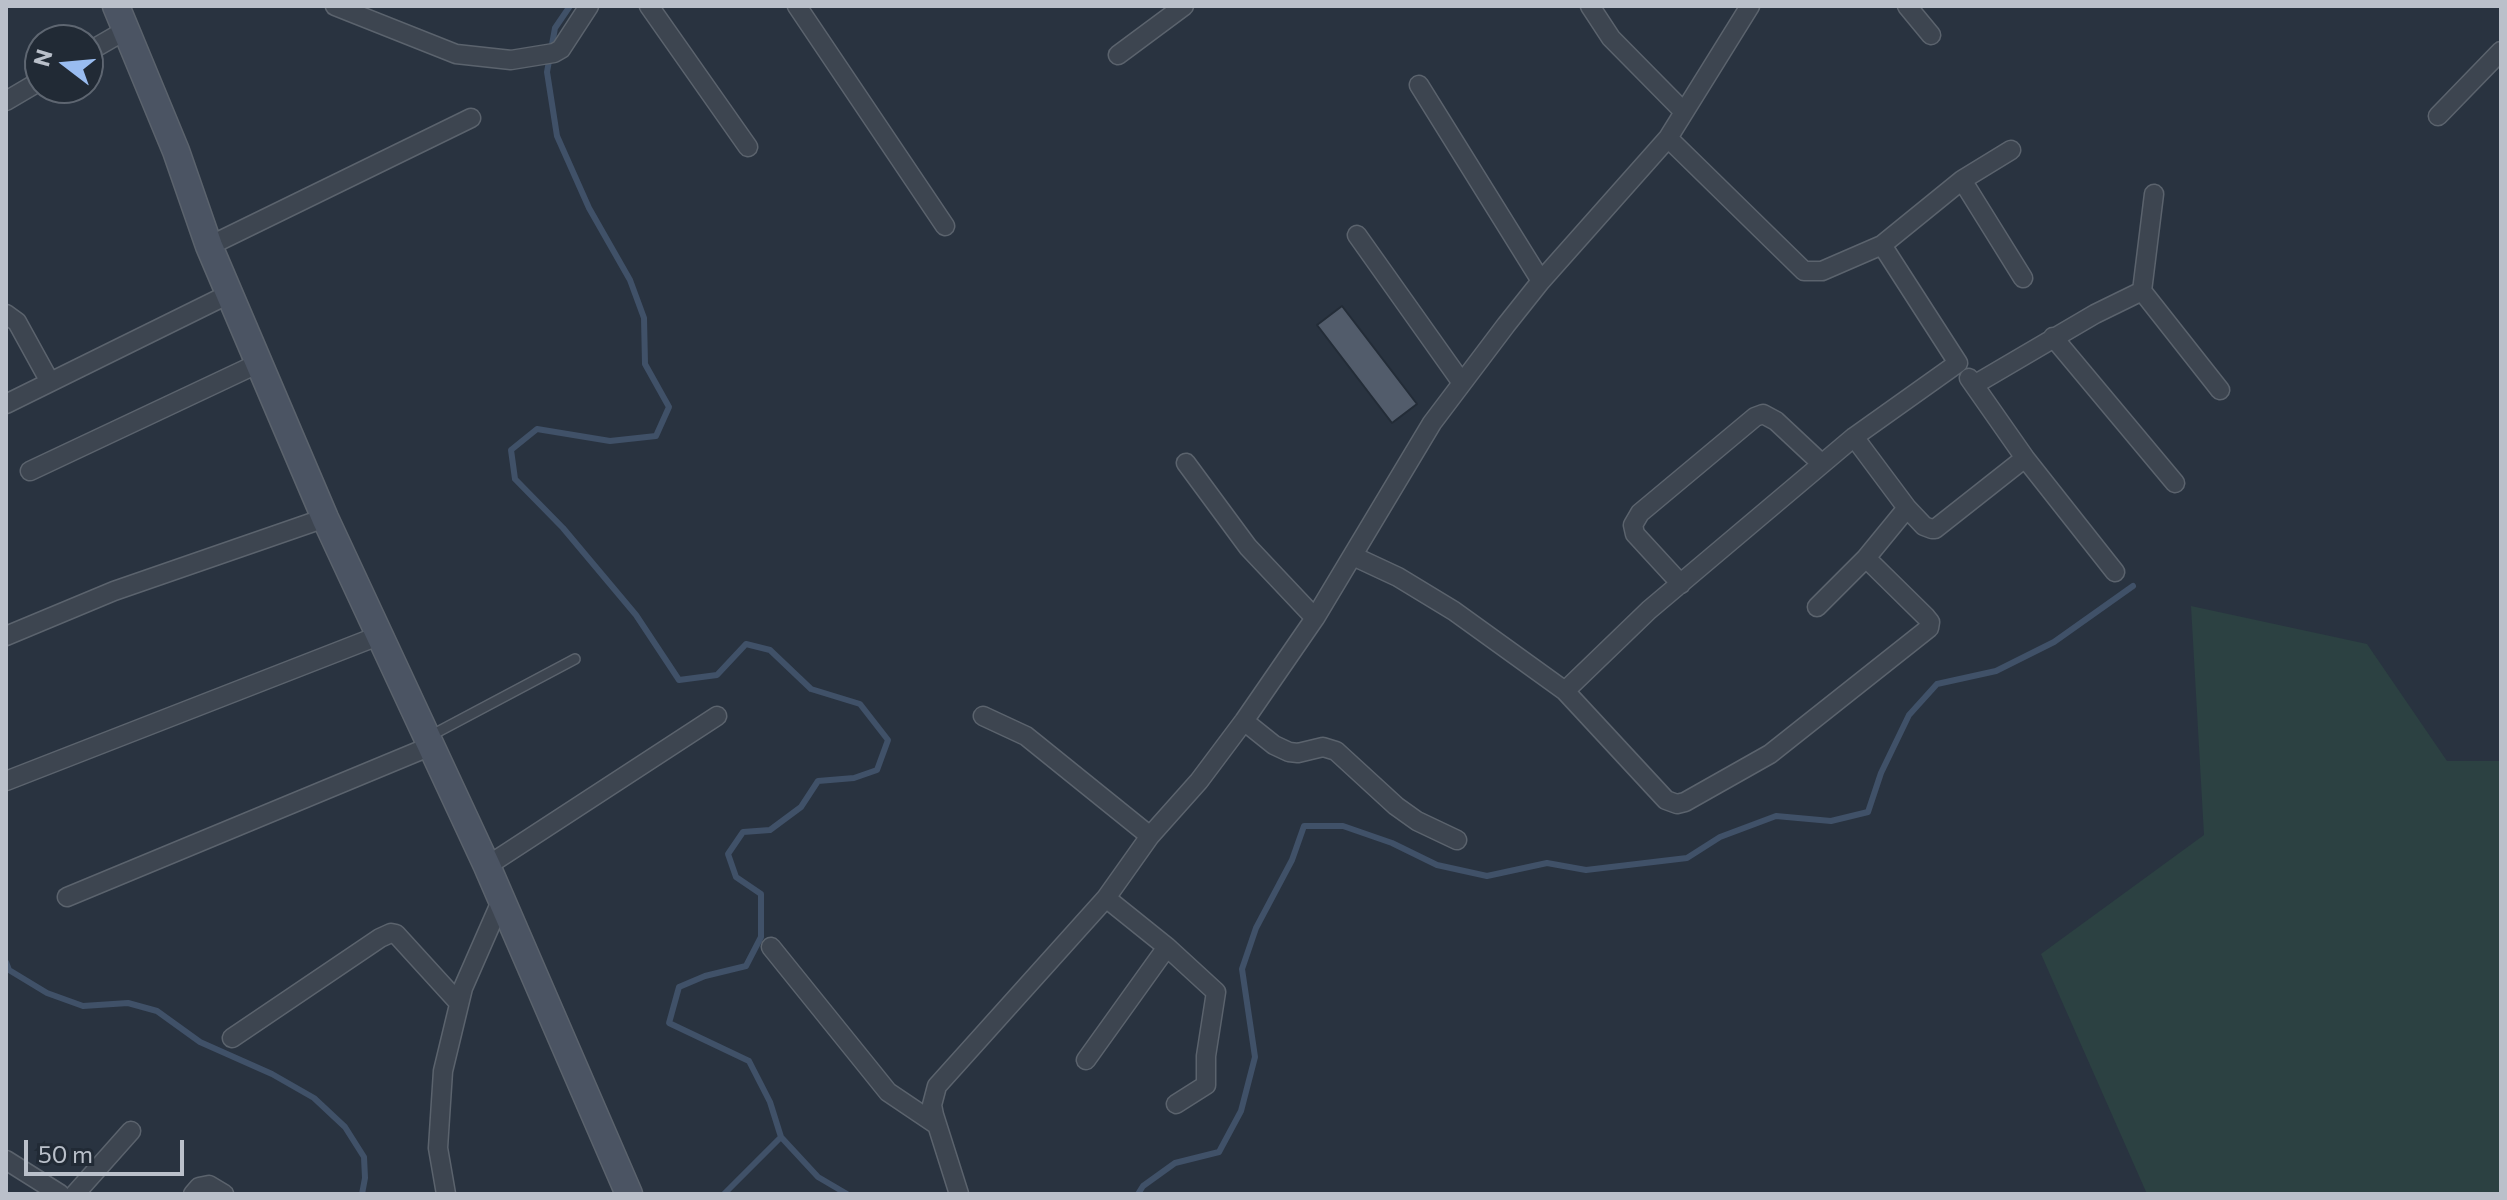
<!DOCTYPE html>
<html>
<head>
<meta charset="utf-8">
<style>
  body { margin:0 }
  #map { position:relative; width:2507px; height:1200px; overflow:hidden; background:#293340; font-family:Commissioner,sans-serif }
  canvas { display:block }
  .frame { position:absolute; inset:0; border:8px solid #bac0ca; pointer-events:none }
  .north { position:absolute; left:24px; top:24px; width:80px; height:80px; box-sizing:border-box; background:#212a35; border:2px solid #5e6671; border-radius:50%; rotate:286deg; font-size:22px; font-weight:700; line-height:32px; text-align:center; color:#bac0ca }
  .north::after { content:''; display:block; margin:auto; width:28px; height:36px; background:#99bcf0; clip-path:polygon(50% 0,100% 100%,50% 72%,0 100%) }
  .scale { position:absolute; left:24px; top:1140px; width:160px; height:36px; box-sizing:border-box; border:4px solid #bac0ca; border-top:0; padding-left:10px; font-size:24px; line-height:28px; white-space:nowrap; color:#bac0ca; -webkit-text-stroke:6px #212a35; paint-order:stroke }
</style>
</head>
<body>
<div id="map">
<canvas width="2507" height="1200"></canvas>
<div class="frame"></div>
<div class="north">N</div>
<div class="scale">50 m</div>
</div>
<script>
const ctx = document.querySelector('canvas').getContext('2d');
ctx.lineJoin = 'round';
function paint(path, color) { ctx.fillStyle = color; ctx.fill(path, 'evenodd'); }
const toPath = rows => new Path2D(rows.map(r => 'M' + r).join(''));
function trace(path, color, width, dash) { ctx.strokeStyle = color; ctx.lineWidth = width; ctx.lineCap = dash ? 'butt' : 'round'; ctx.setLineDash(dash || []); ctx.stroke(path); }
const green = toPath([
  [2191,606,2367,644,2447,761,2501,761,2501,1194,2147,1194,2041,954,2204,835]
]);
const stream = toPath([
  [570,6,555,28,547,72,557,136,589,208,630,280,644,318,645,364,669,407,656,436,610,441,537,429,511,450,515,479,563,528,636,615,679,680,717,675,746,644,770,650,811,689,860,704,888,740,877,770,854,778,818,781,801,807,770,830,743,832,728,854,736,877,761,894,761,937,746,966,705,976,679,987,669,1023,749,1061,770,1102,781,1137,818,1177,847,1194],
  [6,962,9,970,47,993,83,1006,128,1003,157,1011,200,1042,272,1074,314,1098,345,1127,364,1157,365,1178,362,1194],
  [724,1194,781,1137],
  [1138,1194,1143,1186,1175,1163,1219,1152,1241,1111,1255,1057,1242,969,1256,928,1292,860,1304,826,1343,826,1392,843,1437,865,1487,876,1547,863,1586,870,1687,858,1720,837,1776,816,1831,821,1868,812,1881,773,1909,715,1937,684,1996,671,2054,642,2133,586]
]);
const building = toPath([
  [1342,306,1417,404,1392,423,1317,325,1342,306]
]);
const service = toPath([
  [430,736,575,659]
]);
const minor = toPath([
  [335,6,456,54,511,60,554,53,561,49,589,6],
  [649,6,748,147],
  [797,6,945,226],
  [1590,6,1611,38,1684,112],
  [1907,6,1931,35],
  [88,52,126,30],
  [1118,55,1184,6],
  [1419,85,1541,281],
  [6,101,40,81],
  [2438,116,2501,51],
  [1962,180,2011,150],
  [1357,235,1462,383],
  [1882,245,1962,180,2023,278],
  [209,246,471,118],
  [2142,291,2220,390],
  [6,314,17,322,50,382],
  [2053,337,2175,483],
  [1969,378,2025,458,2115,572],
  [1974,385,2095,314,2142,291,2154,194],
  [6,404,229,294],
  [1854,437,1907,508,1924,526,1932,529,1935,529,2025,458],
  [1186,463,1248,547,1315,618],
  [30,471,259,363],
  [1353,556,1398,577,1454,611,1565,691,1666,800,1677,804,1685,802,1770,754,1929,628,1930,622,1926,617,1866,558],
  [1681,584,1635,534,1633,525,1640,513,1755,417,1763,414,1776,421,1822,464],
  [1817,607,1866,558,1907,508],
  [6,636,114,591,325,518],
  [1565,691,1649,610,1822,464,1854,437,1958,363,1882,245,1822,271,1804,271,1668,138],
  [983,716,1026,736,1150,836],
  [1244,721,1274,745,1289,752,1298,753,1323,747,1336,751,1396,806,1417,821,1457,840],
  [6,781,378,636],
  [487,866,717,716],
  [67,897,431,746],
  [1106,898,1167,947,1216,992,1206,1056,1206,1085,1176,1104],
  [771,947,888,1092,937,1125],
  [232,1038,380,938,391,933,396,934,458,1002],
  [1086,1060,1167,947],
  [6,1160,60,1194],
  [75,1194,131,1131],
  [193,1194,199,1187,209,1185,224,1194],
  [446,1194,438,1148,443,1071,463,988,502,899],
  [959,1194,934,1115,932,1105,937,1086,1106,898,1150,836,1199,781,1244,721,1315,618,1432,423,1506,325,1541,281,1668,138,1750,6]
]);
const secondary = toPath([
  [116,6,176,151,209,246,325,518,487,866,629,1194]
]);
paint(green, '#2c4142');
trace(stream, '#405168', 6);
paint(building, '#525c6b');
trace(building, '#232c37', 2);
trace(service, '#5b636d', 12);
trace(minor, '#5b636d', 21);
trace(secondary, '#5b636d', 29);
trace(service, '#3d4550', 9);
trace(minor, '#3d4550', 18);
trace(secondary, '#4b5463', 26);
</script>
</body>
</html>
